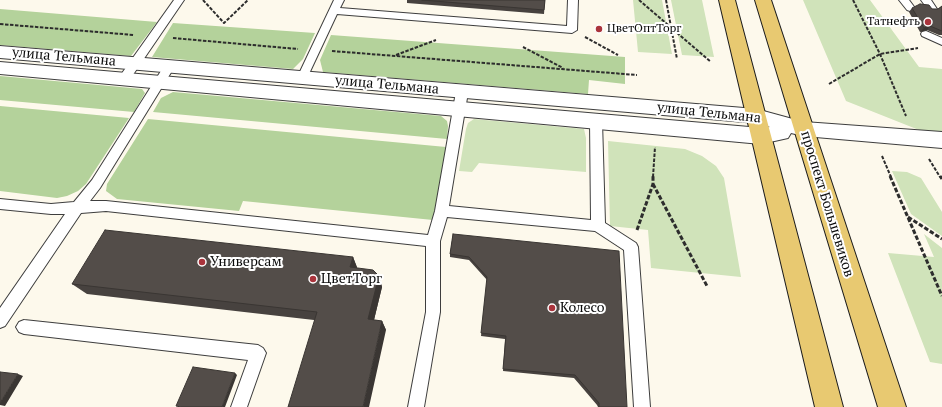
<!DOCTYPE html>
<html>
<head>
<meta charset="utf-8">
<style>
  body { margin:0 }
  canvas { display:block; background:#fdf9ec }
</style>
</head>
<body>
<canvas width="942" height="407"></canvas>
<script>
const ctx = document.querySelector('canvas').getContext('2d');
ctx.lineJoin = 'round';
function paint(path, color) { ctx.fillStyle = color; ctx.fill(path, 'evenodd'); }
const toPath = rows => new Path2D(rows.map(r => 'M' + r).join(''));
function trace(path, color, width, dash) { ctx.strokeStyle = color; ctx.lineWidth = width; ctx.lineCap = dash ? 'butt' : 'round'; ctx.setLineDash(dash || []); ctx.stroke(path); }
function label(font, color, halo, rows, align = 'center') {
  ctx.font = font + ' "PT Serif",serif'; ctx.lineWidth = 4; ctx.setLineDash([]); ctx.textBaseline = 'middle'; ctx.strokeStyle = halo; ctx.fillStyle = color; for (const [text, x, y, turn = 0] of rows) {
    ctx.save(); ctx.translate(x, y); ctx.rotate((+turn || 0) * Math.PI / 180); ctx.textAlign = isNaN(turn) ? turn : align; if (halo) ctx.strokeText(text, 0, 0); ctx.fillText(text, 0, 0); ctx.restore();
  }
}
const green = toPath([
  [633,0,662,0,672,54,638,52],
  [671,0,702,0,714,57,682,55],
  [803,0,870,0,919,67,942,69,942,133,924,132,846,101],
  [474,119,584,129,586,138,586,172,479,163,472,172,459,171,466,129,468,123],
  [608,141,685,149,702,156,716,166,724,178,741,277,651,268,648,230,610,226],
  [892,171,907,172,921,178,942,212,942,236,911,214],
  [924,234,942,248,942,364,930,362,888,253,934,257]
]);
const forest = toPath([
  [0,9,157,22,131,56,0,45],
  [173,23,315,33,303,59,293,69,152,57],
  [331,35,625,57,625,84,589,80,588,94,323,72,320,60],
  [0,76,142,89,145,93,134,112,0,100],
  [173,92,441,116,447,121,448,126,447,139,153,112,161,98],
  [0,106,129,118,86,184,78,191,67,196,57,198,0,191],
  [148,119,446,147,433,220,243,201,239,211,117,199,106,191,107,184]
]);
const pathFar1 = toPath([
  [203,0,224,23,248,0],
  [639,0,711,62],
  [666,0,677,59],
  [853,0,880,54,906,116],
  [0,24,134,35],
  [585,37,618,55],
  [173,38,298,49],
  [523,47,563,68],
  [332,51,637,75],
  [396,55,436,40],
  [829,84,880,54,918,48],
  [882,156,891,177],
  [929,159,940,177],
  [653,177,655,147]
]);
const path = toPath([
  [890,176,942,296],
  [940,176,942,179],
  [653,184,707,286],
  [908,217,942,239],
  [637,230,653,184,653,176]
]);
const service = toPath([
  [174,0,184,0,128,82,120,82,119,79,120,76,174,0],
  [334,0,344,0,340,8,567,26,568,0,578,0,577,30,572,33,337,14,307,78,306,81,298,81,297,78,334,0],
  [899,0,909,0,915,8,910,11,907,10,899,0],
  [921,0,931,0,937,9,935,11,929,11,921,0],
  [926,31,942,38,942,45,922,36,921,34,922,32,926,31],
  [170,62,174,63,175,66,100,188,90,201,106,201,428,235,435,211,456,92,458,89,462,88,466,89,468,92,449,206,591,220,590,121,592,118,596,117,600,118,602,121,605,223,636,243,638,247,650,407,634,407,624,250,595,231,447,217,440,241,440,312,424,407,408,407,426,312,426,246,106,211,81,213,5,326,0,328,0,308,65,214,51,214,0,209,0,199,51,204,74,202,92,180,166,63,170,62],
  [24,320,258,345,263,348,266,353,247,407,231,407,248,360,24,334,19,332,16,327,19,322,24,320]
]);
const minor = toPath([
  [804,122,942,132,942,148,804,136,797,134,794,129,797,124,804,122]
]);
const tertiary = toPath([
  [0,46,756,109,811,124,814,129,811,134,804,136,791,133,788,138,761,144,0,74,0,62,761,128,770,127,756,123,0,58,0,46]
]);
const primary = toPath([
  [719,0,735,0,843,407,815,407,719,0],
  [755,0,771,0,906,407,878,407,755,0]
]);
const wall = toPath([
  [407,0,545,0,544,14,407,3],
  [942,6,942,35,939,35,927,30,920,32,909,12,912,8,938,9],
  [453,234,627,407,598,407,597,405,574,378,503,371,505,339,481,336,487,280,469,260,450,257,450,254],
  [353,257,357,268,379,276,382,287,374,320,382,321,386,330,314,320,87,294,72,284]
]);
const shadedWall = toPath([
  [930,26,927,30,920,32,924,28],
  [353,257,357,267,354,277,350,267],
  [379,276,382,287,372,328,368,319],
  [382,321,386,330,369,407,363,407],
  [235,373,237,375,225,407,222,407],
  [18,374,23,376,5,406,0,405,0,403]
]);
const building = toPath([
  [422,0,545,0,544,10,422,0],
  [920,4,929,5,932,9,938,9,942,6,942,31,930,26,924,28,912,8,920,4],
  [105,230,353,257,350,267,373,270,379,276,368,319,382,321,363,407,288,407,317,312,72,284,105,230],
  [453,234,619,251,627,407,599,407,599,403,575,375,503,369,506,336,481,333,487,277,469,257,450,254,453,234],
  [193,367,235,373,222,407,181,407,176,406,193,367],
  [0,372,18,374,0,403,0,372]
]);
const markers = [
  [928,22,4,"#aa343c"],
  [599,29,4,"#aa343c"],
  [202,262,4,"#aa343c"],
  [313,279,4,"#aa343c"],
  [552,308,4,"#aa343c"]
];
const farPoinames = [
  ["Татнефть",920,22],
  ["ЦветОптТорг",607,29,"left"]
];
const streetNames = [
  ["улица Тельмана",64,57,5],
  ["улица Тельмана",387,85,5],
  ["улица Тельмана",709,113,6],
  ["проспект Большевиков",827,204,73]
];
const poiNames = [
  ["Универсам",210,262],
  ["ЦветТорг",321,279],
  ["Колесо",560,308]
];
paint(green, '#d0e3ba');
paint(forest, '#b4d29b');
trace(service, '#3e3e3e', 2);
trace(minor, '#3e3e3e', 2);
trace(tertiary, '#3e3e3e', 2);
trace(primary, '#1c1c1c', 2);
trace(pathFar1, '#2d2d2d', 2, [3.5, 1.5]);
trace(path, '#2d2d2d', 3, [4.5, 2]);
paint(service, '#fff');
paint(minor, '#fff');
paint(tertiary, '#fff');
paint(primary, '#e8c971');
paint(wall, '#47423f');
paint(shadedWall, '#3a3633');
paint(building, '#534d49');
trace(building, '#3a3633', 1);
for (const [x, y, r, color] of markers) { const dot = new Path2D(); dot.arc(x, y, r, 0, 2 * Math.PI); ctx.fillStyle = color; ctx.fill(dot); trace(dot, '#fff', 1.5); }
label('12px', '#0b0b0b', '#fff', farPoinames, 'right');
label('14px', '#0b0b0b', '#fff', streetNames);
label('14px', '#0b0b0b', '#fff', poiNames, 'left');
</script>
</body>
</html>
